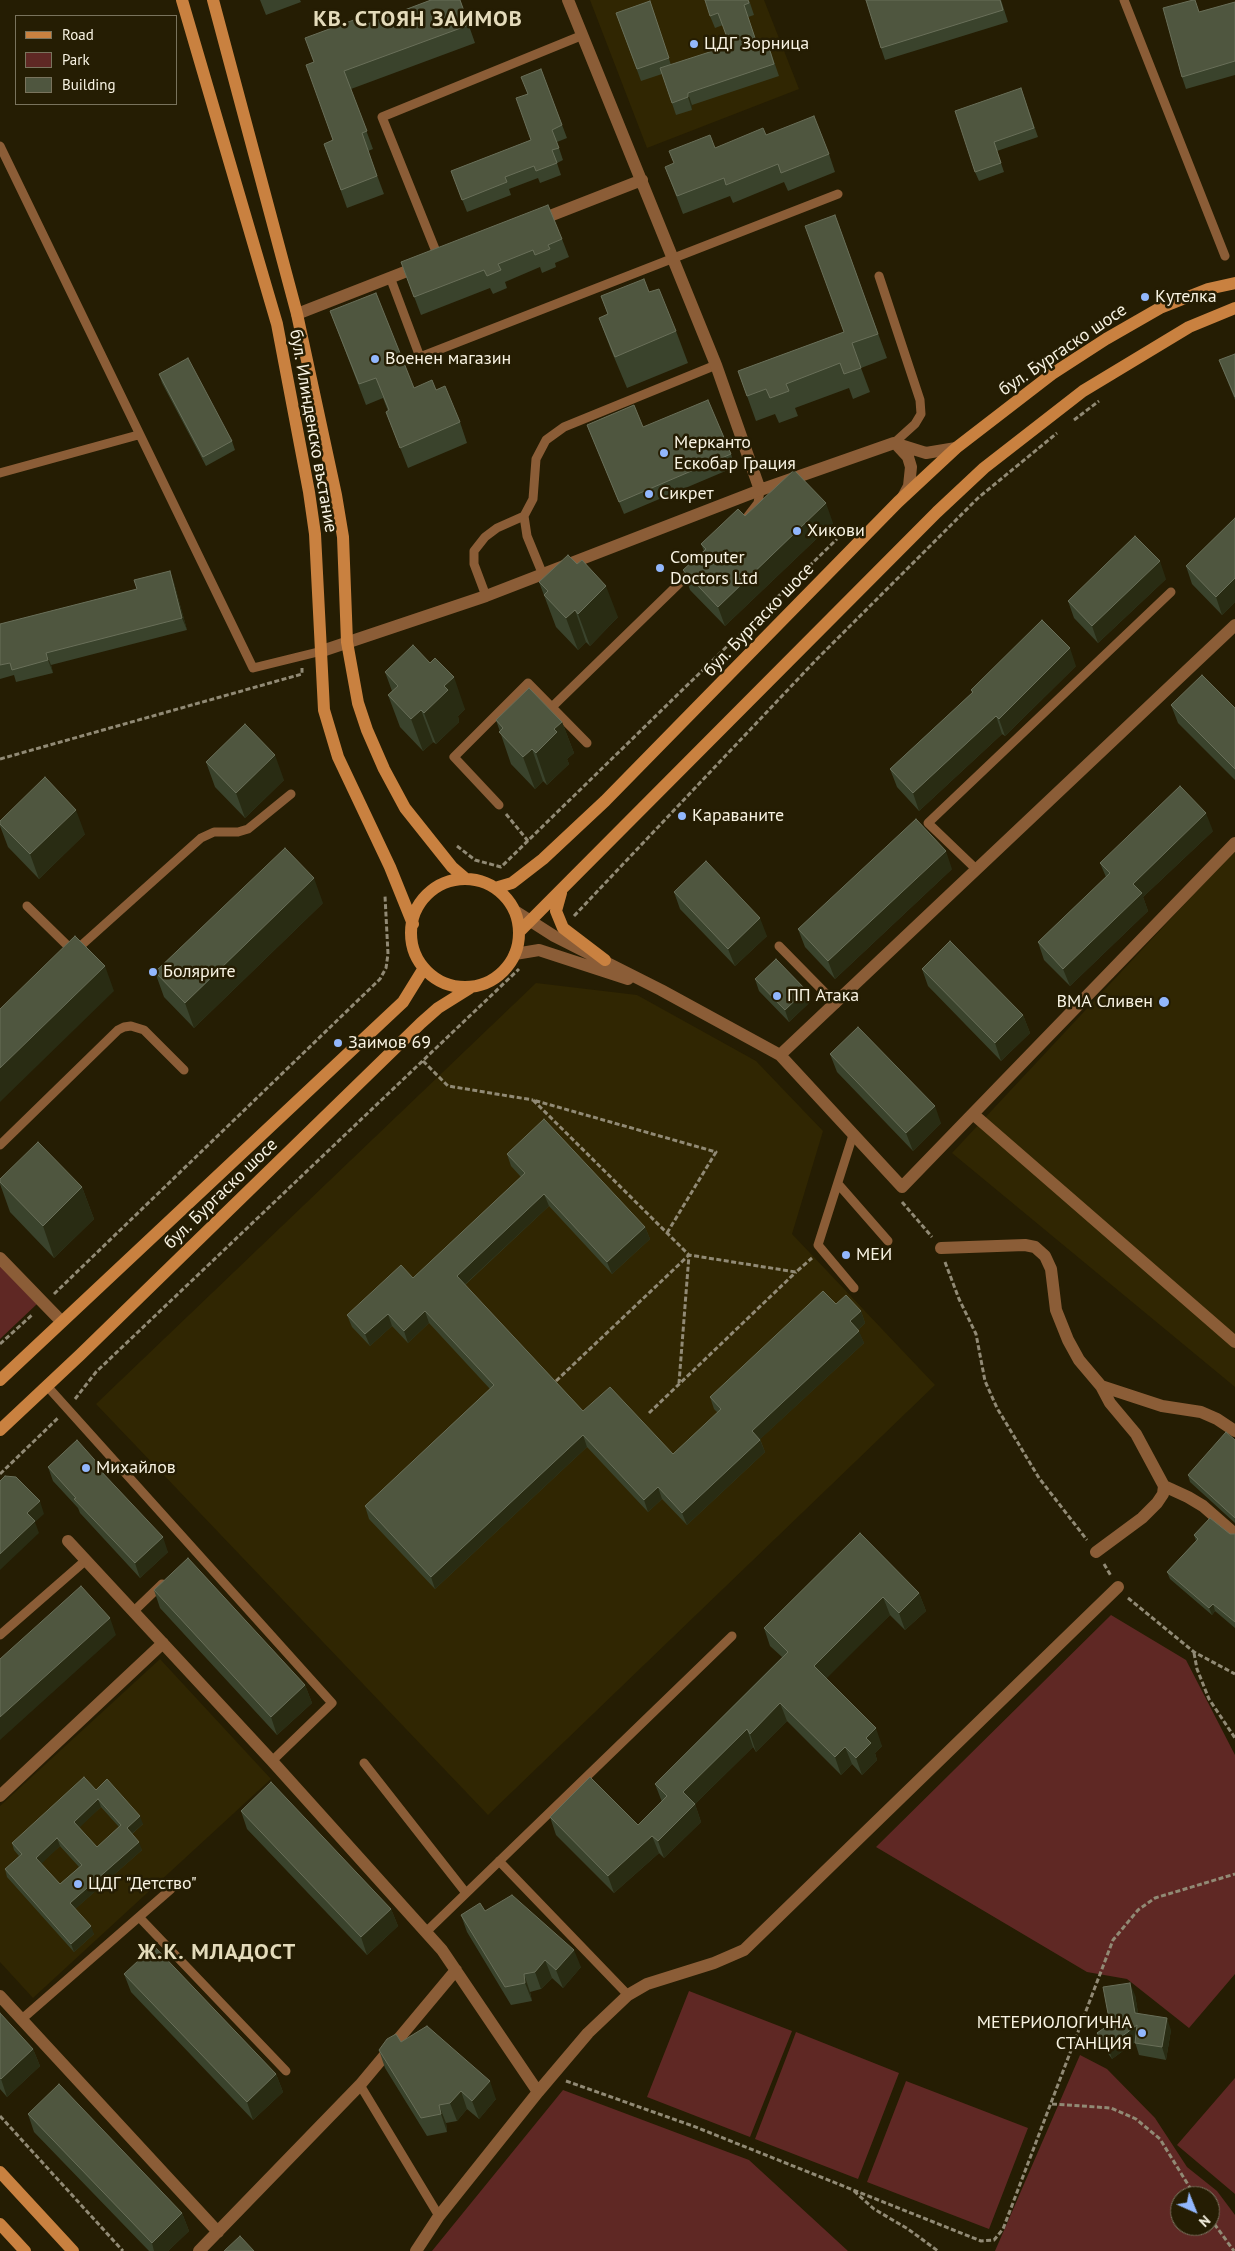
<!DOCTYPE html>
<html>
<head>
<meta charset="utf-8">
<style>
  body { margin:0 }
  #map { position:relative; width:1235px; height:2251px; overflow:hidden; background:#251d03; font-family:"PT Sans",sans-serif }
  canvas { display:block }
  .legend { position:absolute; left:15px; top:15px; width:162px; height:90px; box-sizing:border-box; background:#251d03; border:1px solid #79735d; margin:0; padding:6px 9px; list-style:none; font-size:15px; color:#f8f3e3 }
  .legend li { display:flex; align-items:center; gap:10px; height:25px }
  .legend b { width:25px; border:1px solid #79735d }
  .north { position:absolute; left:1170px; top:2186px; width:50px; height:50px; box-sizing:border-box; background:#251d03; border:1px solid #79735d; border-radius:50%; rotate:136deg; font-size:14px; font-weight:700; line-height:20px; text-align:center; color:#f8f3e3 }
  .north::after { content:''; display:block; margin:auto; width:18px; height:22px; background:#92b7fd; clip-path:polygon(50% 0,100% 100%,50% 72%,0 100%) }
</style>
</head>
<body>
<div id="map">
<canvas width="1235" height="2251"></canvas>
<ul class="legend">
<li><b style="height:6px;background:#c98140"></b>Road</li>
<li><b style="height:14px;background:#5f2824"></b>Park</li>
<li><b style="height:14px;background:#4f563f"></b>Building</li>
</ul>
<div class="north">N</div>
</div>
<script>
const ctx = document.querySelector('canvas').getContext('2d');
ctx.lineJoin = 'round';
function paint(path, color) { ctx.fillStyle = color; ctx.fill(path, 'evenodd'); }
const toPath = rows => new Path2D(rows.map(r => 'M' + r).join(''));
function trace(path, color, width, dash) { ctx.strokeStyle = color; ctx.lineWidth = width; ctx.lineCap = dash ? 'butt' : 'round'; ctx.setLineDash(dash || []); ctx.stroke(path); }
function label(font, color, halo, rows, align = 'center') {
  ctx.font = font + ' "PT Sans",sans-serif'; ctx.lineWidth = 5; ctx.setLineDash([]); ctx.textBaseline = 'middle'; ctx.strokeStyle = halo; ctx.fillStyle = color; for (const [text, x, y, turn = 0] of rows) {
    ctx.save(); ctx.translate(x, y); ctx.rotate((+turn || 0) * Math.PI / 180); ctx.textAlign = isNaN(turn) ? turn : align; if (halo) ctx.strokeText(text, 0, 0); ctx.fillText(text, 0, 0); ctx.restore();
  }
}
const built = toPath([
  [590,0,764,0,799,89,647,148],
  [1235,850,1235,1387,952,1153],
  [536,983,637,995,756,1061,823,1131,792,1234,935,1385,488,1815,96,1404],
  [160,1659,271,1779,33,1998,0,1962,0,1806]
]);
const green = toPath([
  [0,1266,37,1304,0,1339],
  [1111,1615,1186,1660,1235,1755,1235,1974,1189,2028,1127,1979,1087,1972,876,1847],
  [689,1991,792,2031,750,2137,647,2097],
  [796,2032,899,2073,858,2179,755,2139],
  [1080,2055,1107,2069,1155,2118,1187,2167,1217,2191,1235,2215,1235,2251,995,2251],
  [1180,2196,1210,2196,1210,2226,1180,2226],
  [1235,2078,1235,2194,1177,2145],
  [906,2081,1028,2128,989,2229,867,2182],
  [563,2090,749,2160,848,2251,432,2251]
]);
const path = toPath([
  [1074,420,1099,401],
  [0,759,302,674,302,668],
  [506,814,528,841],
  [457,846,475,860,501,867,837,539],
  [574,916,816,660,978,498,1057,433],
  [423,1061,448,1086,533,1100],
  [902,1202,932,1237],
  [667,1233,716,1152,533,1100,667,1233,689,1255,796,1272,812,1258],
  [945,1262,959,1299,976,1334,985,1381,997,1408,1039,1478,1087,1540],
  [54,1294,380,979,386,968,388,954,385,896],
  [0,1344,33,1314],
  [556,1381,689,1255,679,1383],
  [75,1399,96,1372,519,969],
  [649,1413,796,1272],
  [0,1474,59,1417],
  [1104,1564,1111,1576],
  [1128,1598,1194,1652,1235,1674],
  [1194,1653,1197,1669,1209,1699,1235,1738],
  [566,2081,693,2126,981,2241,994,2240,1003,2229,1113,1940,1138,1910,1155,1898,1235,1874],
  [1052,2104,1111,2108,1136,2119,1160,2139,1195,2196],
  [0,2116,123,2251],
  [854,2191,874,2209,908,2229,938,2251],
  [1210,2218,1234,2251]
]);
const service = toPath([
  [1124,0,1225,256],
  [0,146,253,668,322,651],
  [439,259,382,117,583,35],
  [879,276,920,400,921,414,915,424,894,443],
  [390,277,420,357,838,194],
  [0,473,138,435],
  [748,516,758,503,760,490],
  [543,575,527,536,524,516,533,499,536,459,546,440,564,427,716,365],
  [486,596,474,564,474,551,485,537,497,528,524,516],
  [552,707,694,569],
  [499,805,454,757,528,683,587,743],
  [977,870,928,823,1171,592],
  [27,906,74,952],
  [779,946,836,1004],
  [75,951,201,838,214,832,238,832,248,829,291,794],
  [853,1135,818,1245,854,1288],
  [0,1145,118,1030,124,1027,131,1026,144,1030,184,1070],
  [839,1185,888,1241],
  [47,1386,332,1703,272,1761],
  [133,1612,162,1584],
  [0,1635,86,1560],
  [364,1763,466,1893],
  [499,1861,628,1995],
  [139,1917,286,2071],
  [426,1932,732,1636],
  [22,2019,171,1889],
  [360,2085,439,2216]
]);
const minor = toPath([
  [568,0,716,365,760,490],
  [537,221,642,180],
  [297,314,420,266],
  [896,444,908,457,911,467,909,486,903,497],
  [322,651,486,596,760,490,894,443,926,453,956,448],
  [515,911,554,936,661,990,780,1055,902,1187,1235,843],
  [515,954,539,950,628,979],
  [780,1055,1235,625],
  [973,1114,1235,1342],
  [941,1248,1025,1245,1035,1247,1045,1256,1051,1269,1056,1310,1068,1340,1079,1360,1101,1386,1110,1403,1136,1434,1164,1486,1163,1494,1157,1503,1142,1518,1096,1552],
  [0,1258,61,1321],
  [1101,1386,1162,1406,1201,1412,1217,1419,1235,1431],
  [1164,1486,1188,1497,1203,1506,1235,1534],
  [68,1541,272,1761,442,1950,538,2092],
  [0,1796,163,1643],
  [0,1996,218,2232],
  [199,2251,360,2085,456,1970],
  [416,2251,439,2216,538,2092,588,2033,628,1995,647,1984,714,1963,744,1950,1118,1587]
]);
const secondary = toPath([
  [182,0,277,324,309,492,315,534,324,710,338,757,390,867,413,924],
  [213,0,297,314,336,495,343,537,347,642,358,703,367,730,384,769,405,808,452,867,466,879],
  '411 933a54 54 0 1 1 108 0a54 54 0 1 1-108 0Z',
  [495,888,512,883,543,859,605,801,898,502,956,448,1052,374,1106,339,1160,308,1208,289,1235,283],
  [561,893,556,911,563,928,605,960],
  [520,931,937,512,984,468,1083,391,1189,327,1235,308],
  [0,1380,403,1002,424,968],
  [0,1430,80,1355,421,1023,438,1008,470,988],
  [0,2172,73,2251],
  [0,2224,25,2251]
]);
const wall = toPath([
  [260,0,300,0,301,2,266,15],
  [460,0,475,43,351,89,373,149,368,151,384,194,347,208,324,144,333,140,314,62,362,26],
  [749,0,754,15,748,17,757,44,767,41,779,76,692,105,692,110,676,115,662,74,641,81,616,13,650,1,671,65,722,48,728,40,723,25,715,28,710,16],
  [1001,0,1008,22,885,60,881,48],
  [1235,2,1235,75,1186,89,1182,77,1200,12],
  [541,69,567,138,557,142,563,160,557,163,561,175,540,183,538,178,509,189,511,195,467,212,451,171,531,140,527,94],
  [1021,88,1038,137,997,151,1004,172,979,181,975,172],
  [766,135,829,154,835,172,788,191,784,182,733,203,730,196,683,214,665,167,715,148],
  [835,215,887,358,861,368,870,392,853,399,849,388,795,408,798,416,779,423,775,414,756,421,738,371,844,332],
  [562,239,569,257,555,263,556,267,542,273,540,267,505,282,507,288,493,294,490,288,421,315,401,262],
  [649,292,676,331,688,363,627,388,611,350,599,318,608,315,601,296],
  [330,311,414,388,436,390,460,422,467,443,408,468,386,412,388,411,383,398,366,405],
  [1235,354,1235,400,1219,360],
  [159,374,232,441,235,450,206,466,162,383],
  [587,425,731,454,735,467,624,514],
  [745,516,833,523,725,626,690,590,683,570,704,551,701,544],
  [1235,518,1235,602,1222,615,1192,584,1186,566],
  [170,571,174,583,187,630,51,665,53,673,16,682,14,675,0,679,0,624,137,589],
  [1166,579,1098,643,1074,618,1068,601],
  [539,582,618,617,590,646,586,642,578,650,556,627],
  [1076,666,1005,736,1002,734,919,811,897,787,890,769,972,693,971,690],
  [385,672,465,709,458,716,459,722,436,744,433,742,423,751,400,727,388,695,392,691],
  [1171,705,1235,708,1235,780,1178,723],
  [496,720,562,722,574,753,567,759,569,764,547,785,543,781,535,789,511,764],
  [206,762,284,780,245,818,215,787],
  [0,821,85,834,39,879,8,847,0,826],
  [1213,831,1143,897,1148,911,1070,986,1044,960,1038,942,1106,877,1100,863],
  [952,869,835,979,805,947,798,929],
  [674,892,767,936,735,966,680,909],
  [323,903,194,1028,164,997,155,972],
  [922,969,1023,1015,1030,1033,1001,1061,928,986],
  [755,979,810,1002,789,1022,759,991],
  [830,1054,941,1123,913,1151,837,1072],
  [507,1154,645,1227,650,1239,612,1274,549,1206,465,1285,583,1411,673,1454,718,1413,714,1409,710,1397,836,1304,861,1311,865,1323,858,1330,864,1343,760,1439,765,1452,687,1525,662,1499,648,1512,587,1447,435,1589,369,1519,365,1506,490,1389,429,1323,408,1343,392,1326,370,1346,352,1327,347,1315,413,1278,521,1177,511,1166],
  [0,1179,82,1187,94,1219,54,1258,10,1212,0,1184],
  [1235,1440,1235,1523,1190,1482,1188,1475],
  [48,1467,101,1467,104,1475,168,1552,140,1578,80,1513,78,1508,53,1481],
  [860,1533,919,1593,926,1611,905,1630,890,1615,826,1678,882,1746,875,1753,877,1760,862,1775,852,1764,841,1775,787,1721,756,1752,753,1747,695,1804,701,1822,664,1858,659,1853,614,1893,556,1835,550,1817,638,1825,662,1802,655,1784,782,1657,770,1646,764,1628],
  [1235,1534,1235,1628,1215,1611,1212,1615,1170,1579,1167,1572,1196,1541,1194,1535],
  [154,1590,305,1685,312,1703,277,1735,160,1608],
  [96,1790,143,1824,132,1834,142,1850,75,1909,94,1934,74,1952,7,1877,5,1869,19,1856,14,1850,12,1843],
  [101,1807,119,1827,97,1847,79,1827],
  [60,1846,79,1867,60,1884,41,1863],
  [241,1811,391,1909,398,1926,367,1955,247,1829],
  [485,1911,581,1967,563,1988,552,1978,541,1989,530,1992,532,2001,511,2005,467,1932,461,1915],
  [124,1974,276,2074,283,2092,253,2120,131,1992],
  [1135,1995,1138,2013,1171,2030,1166,2060,1139,2055,1135,2042,1112,2059,1102,2045,1097,2033,1110,2024],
  [0,2013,33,2049,40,2066,7,2097,0,2089],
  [401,2042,496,2099,479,2119,467,2109,457,2121,446,2123,447,2132,427,2136,385,2068,379,2050],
  [28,2114,182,2213,189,2231,168,2251,149,2251,34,2132]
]);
const shadedWall = toPath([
  [688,93,692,105,692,110,688,97],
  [826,503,833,523,725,626,718,607],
  [1160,561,1166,579,1098,643,1092,626],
  [170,571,174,583,187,630,182,618],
  [1235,578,1235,602,1222,615,1216,597],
  [606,586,618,617,590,646,578,614],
  [575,610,586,642,578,650,566,618],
  [1070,648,1076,666,1005,736,999,719],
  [46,653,51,665,53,673,48,660],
  [454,677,465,709,458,716,459,722,436,744,424,713,444,686],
  [421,710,433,742,423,751,411,719],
  [996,716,1002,734,919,811,913,793],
  [562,722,574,753,567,759,569,764,547,785,536,753,554,729],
  [532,749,543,781,535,789,523,757],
  [275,755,284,780,245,818,236,793],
  [76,810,85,834,39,879,30,854],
  [1206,813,1213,831,1143,897,1148,911,1070,986,1063,969,1133,884],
  [946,851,952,869,835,979,828,961],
  [314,878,323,903,194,1028,185,1003],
  [760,918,767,936,735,966,728,949],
  [105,966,114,991,0,1102,0,1068],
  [806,990,810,1002,789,1022,785,1010],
  [1023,1015,1030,1033,1001,1061,995,1043],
  [935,1106,941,1123,913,1151,906,1133],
  [82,1187,94,1219,54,1258,43,1226],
  [544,1194,549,1206,461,1288,457,1276],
  [645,1227,650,1239,612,1274,607,1262],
  [425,1311,429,1323,408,1343,404,1331],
  [861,1311,865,1323,855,1333,850,1321],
  [388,1314,392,1326,370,1346,365,1334],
  [859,1331,864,1343,756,1443,752,1431],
  [583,1435,587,1447,435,1589,431,1577],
  [760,1440,765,1452,687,1525,682,1513],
  [101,1467,106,1481,99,1469],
  [658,1487,662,1499,648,1512,644,1500],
  [40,1501,44,1514,35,1522,39,1533,0,1570,0,1554,27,1513],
  [163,1537,168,1552,140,1578,135,1563],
  [919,1593,926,1611,905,1630,899,1613],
  [883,1597,890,1615,821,1684,814,1666],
  [1213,1604,1215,1611,1212,1615,1209,1608],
  [110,1618,116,1635,0,1740,0,1717],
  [305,1685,312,1703,277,1735,271,1717],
  [780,1703,787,1721,756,1752,750,1734],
  [876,1728,882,1746,875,1753,877,1760,862,1775,856,1758,866,1738],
  [747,1729,753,1747,695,1804,701,1822,664,1858,658,1841,683,1792],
  [845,1747,852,1764,841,1775,835,1757],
  [98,1799,101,1807,77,1830,74,1822],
  [140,1816,143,1824,129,1836,127,1828],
  [652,1836,659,1853,614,1893,608,1876],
  [57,1838,60,1846,39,1866,36,1858],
  [139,1842,142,1850,73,1911,70,1903],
  [391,1909,398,1926,367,1955,361,1937],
  [91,1926,94,1934,74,1952,71,1944],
  [574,1950,581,1967,563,1988,556,1970],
  [545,1960,552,1978,541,1989,535,1972],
  [524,1974,530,1992,532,2001,525,1983],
  [1130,1983,1135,1995,1140,2025,1135,2013],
  [1167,2018,1171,2030,1166,2060,1162,2047],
  [1137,2025,1142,2037,1112,2059,1108,2047],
  [33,2049,40,2066,7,2097,1,2079],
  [276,2074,283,2092,253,2120,247,2102],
  [490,2081,496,2099,479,2119,472,2101],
  [461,2091,467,2109,457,2121,450,2103],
  [439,2105,446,2123,447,2132,441,2114],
  [182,2213,189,2231,168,2251,154,2251,152,2243]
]);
const building = toPath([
  [431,0,460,0,469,25,344,71,367,131,362,133,377,176,341,190,324,144,333,140,306,65,314,62,305,38,359,18,362,26,431,0],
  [705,0,748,0,749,3,744,5,757,44,767,41,774,64,688,93,688,97,672,103,660,68,722,48,720,43,728,40,718,13,710,16,705,0],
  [866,0,1000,0,1003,10,881,48,866,0],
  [1193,0,1195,0,1199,12,1235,2,1235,61,1182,77,1163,8,1193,0],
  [650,1,669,58,637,69,616,13,650,1],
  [541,69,562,125,552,130,559,148,552,150,557,163,536,171,534,166,505,177,507,182,462,200,451,171,531,140,516,98,528,94,521,77,541,69],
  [1021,88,1034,128,994,142,1001,163,975,172,955,111,1021,88],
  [814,116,829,154,781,173,778,164,726,185,724,178,677,196,665,167,674,163,669,151,710,135,715,148,763,128,766,135,814,116],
  [548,205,562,239,548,245,550,249,535,255,533,250,498,264,501,270,487,276,484,270,414,297,401,262,548,205],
  [835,215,878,334,852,343,861,368,844,374,840,363,786,384,789,391,770,398,766,389,747,396,738,371,844,332,805,226,835,215],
  [644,279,649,292,659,289,676,331,615,357,599,318,608,314,601,296,644,279],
  [376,293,414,388,432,380,436,390,445,386,460,422,400,448,386,412,389,410,376,378,359,384,330,311,376,293],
  [1235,354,1235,397,1219,360,1235,354],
  [188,358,232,441,203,457,159,374,188,358],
  [708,400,731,454,619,502,587,425,634,405,643,427,708,400],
  [794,470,826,503,718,607,683,570,706,549,701,544,738,509,745,516,794,470],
  [1235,518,1235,578,1216,597,1186,566,1235,518],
  [1135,536,1160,561,1092,626,1068,601,1135,536],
  [568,555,577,564,582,560,606,586,578,614,575,610,566,618,544,595,548,591,539,582,568,555],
  [170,571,182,618,46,653,48,660,12,670,10,663,0,665,0,624,137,589,134,580,170,571],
  [1042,620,1070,648,999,719,996,716,913,793,890,769,973,692,971,690,1042,620],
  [413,645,430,663,435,658,454,677,444,686,448,690,424,713,421,710,411,719,388,695,398,686,385,672,413,645],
  [1202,675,1235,708,1235,769,1171,705,1202,675],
  [529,688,562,722,554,729,557,732,536,753,532,749,523,757,499,732,503,728,496,720,529,688],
  [245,724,275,755,236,793,206,762,245,724],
  [45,777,76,810,30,854,0,824,0,821,45,777],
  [1180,786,1206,813,1133,884,1142,893,1063,969,1038,942,1110,873,1100,863,1180,786],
  [916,819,946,851,828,961,798,929,916,819],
  [285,848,314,878,185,1003,155,972,285,848],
  [706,861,760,918,728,949,674,892,706,861],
  [75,936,105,966,0,1068,0,1009,75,936],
  [950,941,1023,1015,995,1043,922,969,950,941],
  [776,959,806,990,785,1010,755,979,776,959],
  [858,1027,935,1106,906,1133,830,1054,858,1027],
  [544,1119,645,1227,607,1262,544,1194,457,1276,583,1411,610,1387,673,1454,721,1409,710,1397,823,1291,836,1304,846,1295,861,1311,850,1321,859,1331,752,1431,760,1440,682,1513,658,1487,644,1500,583,1435,431,1577,365,1506,494,1385,425,1311,404,1331,388,1314,365,1334,347,1315,401,1265,413,1278,525,1173,507,1154,544,1119],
  [38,1142,82,1187,43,1226,0,1182,0,1179,38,1142],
  [1226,1432,1235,1440,1235,1518,1188,1475,1226,1432],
  [77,1440,101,1467,99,1469,163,1537,135,1563,74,1499,76,1498,48,1467,77,1440],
  [5,1476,16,1477,40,1501,27,1513,35,1521,0,1554,0,1481,5,1476],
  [1210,1518,1230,1534,1235,1534,1235,1622,1213,1604,1209,1608,1167,1572,1198,1539,1194,1535,1210,1518],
  [860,1533,919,1593,899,1613,883,1597,814,1666,876,1728,866,1738,871,1743,856,1758,845,1747,835,1757,780,1703,750,1734,747,1729,683,1792,695,1804,658,1841,652,1836,608,1876,550,1817,590,1777,638,1825,667,1796,655,1784,788,1652,764,1628,860,1533],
  [188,1558,305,1685,271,1717,154,1590,188,1558],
  [81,1586,110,1618,0,1717,0,1659,81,1586],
  [84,1777,96,1790,107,1779,140,1816,127,1828,139,1842,70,1903,91,1926,71,1944,5,1869,22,1854,12,1843,84,1777],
  [98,1799,121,1825,97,1847,74,1822,98,1799],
  [57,1838,82,1865,60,1884,36,1858,57,1838],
  [271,1782,391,1909,361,1937,241,1811,271,1782],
  [512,1895,574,1950,556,1970,545,1960,535,1972,524,1974,525,1983,505,1987,461,1915,480,1903,485,1911,512,1895],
  [154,1946,276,2074,247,2102,124,1974,154,1946],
  [1130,1983,1135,2013,1167,2018,1162,2047,1135,2043,1137,2025,1108,2047,1097,2033,1110,2024,1103,1987,1130,1983],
  [0,2013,33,2049,1,2079,0,2078,0,2013],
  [427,2026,490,2081,472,2101,461,2091,450,2103,439,2105,441,2114,421,2118,379,2050,387,2039,396,2034,401,2042,427,2026],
  [59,2084,182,2213,152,2243,28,2114,59,2084],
  [240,2236,254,2251,224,2251,240,2236]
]);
const markers = [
  [694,44,5,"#92b7fd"],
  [1145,297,5,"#92b7fd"],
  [375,359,5,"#92b7fd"],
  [664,453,5,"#92b7fd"],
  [649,494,5,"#92b7fd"],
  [797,531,5,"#92b7fd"],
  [660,568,5,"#92b7fd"],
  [682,816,5,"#92b7fd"],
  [153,972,5,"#92b7fd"],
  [777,996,5,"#92b7fd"],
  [1164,1002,6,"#92b7fd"],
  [338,1043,5,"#92b7fd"],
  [846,1255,5,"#92b7fd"],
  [86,1468,5,"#92b7fd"],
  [78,1884,5,"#92b7fd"],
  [1142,2033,5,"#92b7fd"]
];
const poiNames = [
  ["ЦДГ Зорница",704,44],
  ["Кутелка",1155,297],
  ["Военен магазин",385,359],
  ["Мерканто",674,443],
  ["Ескобар Грация",674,464],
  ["Сикрет",659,494],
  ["Хикови",807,531],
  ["Computer",670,558],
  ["Doctors Ltd",670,579],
  ["Караваните",692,816],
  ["Болярите",163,972],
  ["ПП Атака",787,996],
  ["ВМА Сливен",1153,1002,"right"],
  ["Заимов 69",348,1043],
  ["МЕИ",856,1255],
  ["Михайлов",96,1468],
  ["ЦДГ \"Детство\"",88,1884],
  ["МЕТЕРИОЛОГИЧНА",1132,2023,"right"],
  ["СТАНЦИЯ",1132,2044,"right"]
];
const streetNames = [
  ["бул. Бургаско шосе",1063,350,-34],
  ["бул. Илинденско въстание",313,431,80],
  ["бул. Бургаско шосе",759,620,-46],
  ["бул. Бургаско шосе",221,1194,-44]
];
const districtNames = [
  ["КВ. СТОЯН ЗАИМОВ",418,20],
  ["Ж.К. МЛАДОСТ",217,1953]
];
paint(built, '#302602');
paint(green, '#5f2824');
trace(path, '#918a75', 3, [5, 2.5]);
trace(service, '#8b5d37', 9);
trace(minor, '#8b5d37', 12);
trace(secondary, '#c98140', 12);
paint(wall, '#3a432c');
paint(shadedWall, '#292c13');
paint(building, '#4f563f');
trace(building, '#696f59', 1);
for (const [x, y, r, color] of markers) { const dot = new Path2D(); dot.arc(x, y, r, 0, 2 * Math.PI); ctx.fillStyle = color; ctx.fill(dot); trace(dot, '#251d03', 2); }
label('18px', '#f8f3e3', '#251d03', poiNames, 'left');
label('18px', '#f8f3e3', '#251d03', streetNames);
ctx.letterSpacing = '1px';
label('bold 22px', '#e4dbbb', '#251d03', districtNames);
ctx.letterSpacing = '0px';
</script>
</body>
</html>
